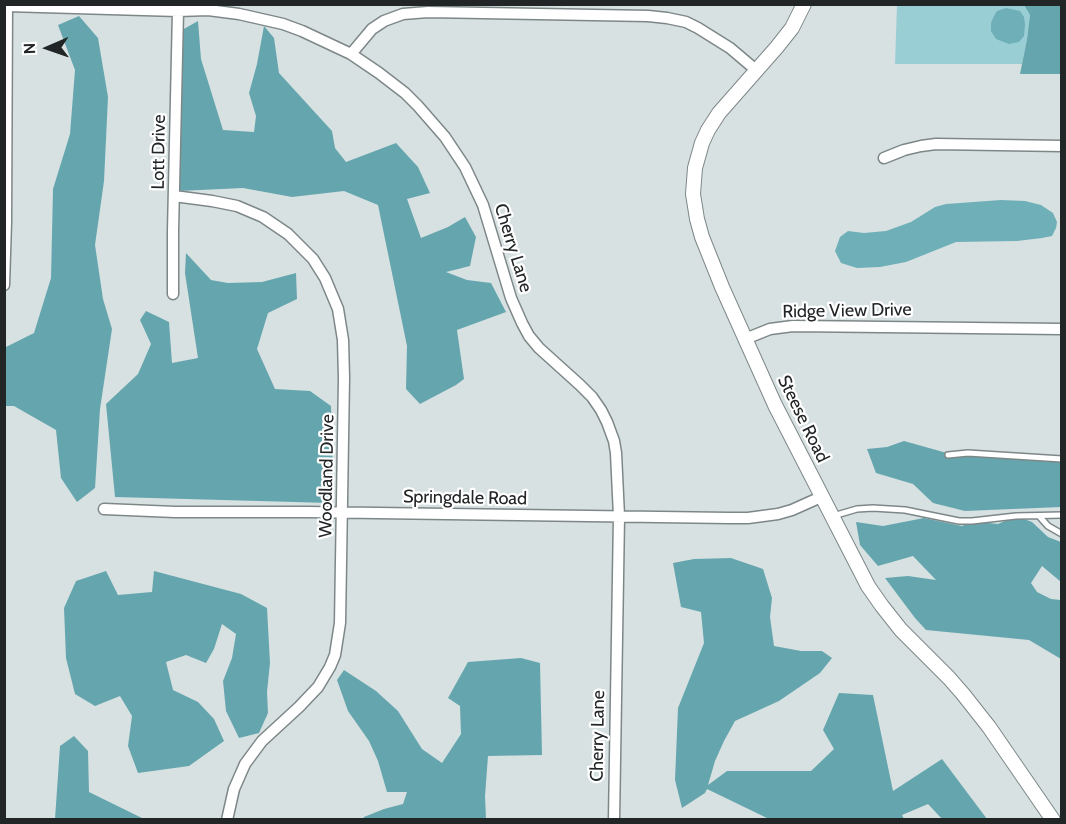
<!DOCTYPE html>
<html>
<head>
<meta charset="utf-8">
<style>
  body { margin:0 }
  #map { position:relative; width:1066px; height:824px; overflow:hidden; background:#d7e1e2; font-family:Cabin,sans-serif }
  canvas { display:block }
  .frame { position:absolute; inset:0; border:6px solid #212526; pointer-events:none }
  .north { position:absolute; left:18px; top:18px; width:60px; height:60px; -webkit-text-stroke:4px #fff; paint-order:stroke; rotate:268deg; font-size:16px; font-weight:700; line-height:24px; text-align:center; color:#212526 }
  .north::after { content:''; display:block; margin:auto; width:21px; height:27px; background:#212526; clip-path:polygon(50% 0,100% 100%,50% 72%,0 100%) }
</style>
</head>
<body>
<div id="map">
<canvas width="1066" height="824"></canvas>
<div class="frame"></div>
<div class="north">N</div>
</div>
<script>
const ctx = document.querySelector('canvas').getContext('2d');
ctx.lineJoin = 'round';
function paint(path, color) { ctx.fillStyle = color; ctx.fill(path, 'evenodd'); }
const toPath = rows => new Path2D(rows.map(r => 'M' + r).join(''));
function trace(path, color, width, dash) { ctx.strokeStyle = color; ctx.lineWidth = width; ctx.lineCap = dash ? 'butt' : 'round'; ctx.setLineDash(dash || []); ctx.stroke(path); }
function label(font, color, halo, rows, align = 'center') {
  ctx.font = font + ' Cabin,sans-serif'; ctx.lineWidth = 4.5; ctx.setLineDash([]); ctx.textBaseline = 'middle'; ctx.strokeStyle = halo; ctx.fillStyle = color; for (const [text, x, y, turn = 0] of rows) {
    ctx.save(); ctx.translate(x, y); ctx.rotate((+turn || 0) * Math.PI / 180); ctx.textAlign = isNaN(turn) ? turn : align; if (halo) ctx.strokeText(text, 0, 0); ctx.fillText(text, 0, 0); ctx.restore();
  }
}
const green = toPath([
  [897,5,1024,5,1030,15,1027,39,1022,64,895,64]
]);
const forest = toPath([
  [1024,5,1061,5,1061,74,1020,74,1027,39,1030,15],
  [79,16,98,38,108,97,104,181,95,245,103,299,112,329,100,409,95,488,77,502,61,478,56,430,14,406,5,406,4,348,34,333,51,278,53,189,70,134,75,70,58,25],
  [198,21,201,59,223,130,254,132,256,116,249,93,257,64,264,26,274,38,279,73,332,131,335,148,346,162,396,143,418,167,430,193,407,199,421,238,448,227,465,217,476,237,470,266,446,272,467,280,491,283,506,312,457,330,464,379,456,385,420,404,406,389,407,346,378,205,344,191,292,197,243,188,179,191,182,30],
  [186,253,211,280,228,283,262,282,296,273,297,299,268,313,257,349,275,389,310,391,331,406,333,474,330,503,115,497,106,404,138,374,151,344,140,320,146,311,169,322,172,363,198,358,185,273],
  [904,441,954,455,1061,459,1061,507,965,511,933,503,913,484,876,473,867,449,887,447],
  [1016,516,1032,522,1048,537,1061,542,1061,582,1042,566,1031,583,1037,592,1051,599,1061,600,1061,659,1029,640,926,630,915,618,885,578,908,576,936,580,913,556,878,566,860,545,856,522,883,526,924,518,962,526,972,521,998,524],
  [731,558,763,569,772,598,770,617,774,646,801,651,822,651,832,658,820,673,779,701,735,721,724,741,715,761,708,785,727,771,811,771,834,749,823,730,839,693,873,695,893,791,942,759,987,819,942,819,928,804,902,815,904,819,769,819,707,789,705,793,682,808,675,780,678,708,704,643,701,612,681,607,673,563,694,559],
  [106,571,118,595,152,592,154,571,241,594,267,608,270,663,267,692,268,713,259,733,239,738,226,711,223,681,232,658,236,634,222,624,214,649,206,663,186,655,166,662,173,690,198,702,214,719,224,741,189,766,138,773,128,746,132,716,120,696,95,706,75,694,66,658,64,608,76,581],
  [521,658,540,663,542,755,488,756,485,796,486,819,363,819,364,817,384,809,403,804,407,792,387,792,378,761,369,741,348,711,337,680,344,670,376,691,398,711,422,749,442,763,461,734,460,706,448,698,468,662],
  [74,736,88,751,89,792,144,819,55,819,60,746]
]);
const water = toPath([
  [1006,8,1020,11,1024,17,1025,25,1024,36,1019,42,1009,44,996,39,991,31,991,23,994,16,997,11],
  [1001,200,1025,201,1041,205,1053,213,1057,222,1056,228,1052,236,1042,238,1017,241,956,242,906,262,880,267,857,268,841,263,835,251,840,237,848,231,864,233,886,231,911,222,935,207,946,204]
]);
const lane = toPath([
  [948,455,968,453,1062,459],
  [833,516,857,509,873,508,905,510,959,521,972,521,1016,516,1062,515],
  [1039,516,1048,526,1062,534]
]);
const street = toPath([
  [7,6,178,11,208,10,239,14,283,24,302,31,351,54,379,73,405,93,418,106,445,137,465,167,483,205,511,298,522,323,529,336,539,348,580,385,592,397,601,410,607,422,614,441,616,453,619,516,614,820],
  [351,54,372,29,384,21,403,14,428,12,648,16,667,18,686,22,698,28,730,48,756,70],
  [884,158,904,150,921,146,936,144,1062,146],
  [174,196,212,201,237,206,263,217,288,234,313,259,325,278,338,309,343,340,344,378,340,623,335,655,330,667,318,687,299,707,262,741,245,764,234,789,227,820],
  [4,285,6,222,7,4],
  [173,294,173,231,178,11],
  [745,339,770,329,793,326,1062,329],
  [104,509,175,512,307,512,729,518,748,518,778,514,792,510,821,497]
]);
const secondary = toPath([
  [804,4,792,28,777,47,719,113,708,130,702,143,695,168,693,194,697,219,702,237,722,287,775,405,868,586,882,606,901,630,949,678,963,694,989,727,1053,820]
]);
const streetNames = [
  ["Lott Drive",159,152,-89],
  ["Cherry Lane",513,248,73],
  ["Ridge View Drive",847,311,-1],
  ["Steese Road",803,419,64],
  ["Woodland Drive",327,476,-89],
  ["Springdale Road",465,498,1],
  ["Cherry Lane",598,736,-89]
];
paint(green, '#9aced5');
paint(forest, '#65a6ae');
paint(water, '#6eafb8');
trace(lane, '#7e8788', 8);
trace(street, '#7e8788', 13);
trace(secondary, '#7e8788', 16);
trace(lane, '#fff', 5);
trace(street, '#fff', 10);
trace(secondary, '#fff', 14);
label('18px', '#212526', '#fff', streetNames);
</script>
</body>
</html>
